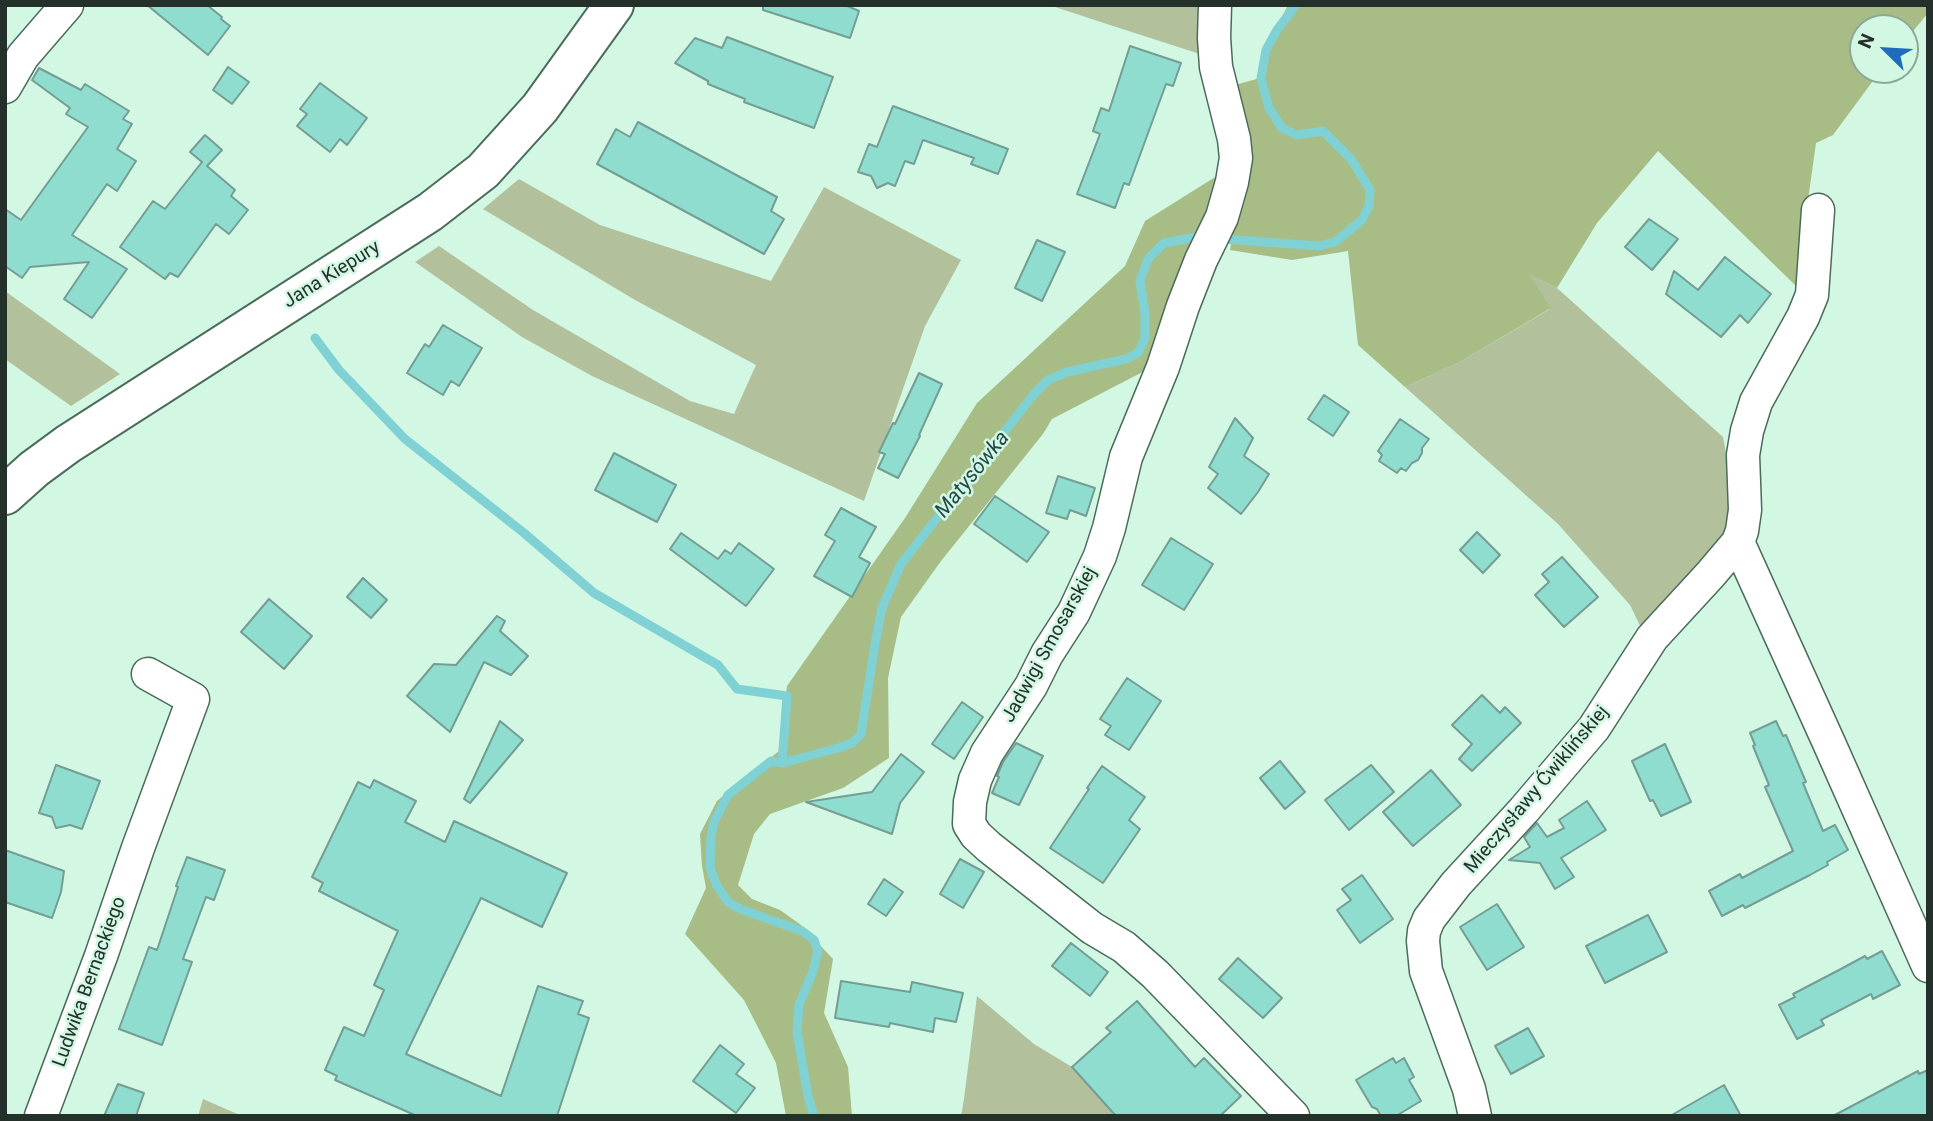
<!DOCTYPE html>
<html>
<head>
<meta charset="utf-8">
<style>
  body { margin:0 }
  #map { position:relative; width:1933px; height:1121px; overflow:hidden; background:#d2f7e3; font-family:Roboto,sans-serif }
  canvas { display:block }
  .frame { position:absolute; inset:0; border:7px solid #23312a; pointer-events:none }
  .north { position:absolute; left:1849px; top:14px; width:70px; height:70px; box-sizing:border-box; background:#d2f7e3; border:2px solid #8ca899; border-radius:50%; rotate:294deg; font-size:19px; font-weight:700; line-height:28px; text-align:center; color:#23312a }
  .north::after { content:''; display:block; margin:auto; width:24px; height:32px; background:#1f6cbb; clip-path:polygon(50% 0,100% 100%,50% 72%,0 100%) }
</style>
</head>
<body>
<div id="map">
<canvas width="1933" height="1121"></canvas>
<div class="frame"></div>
<div class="north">N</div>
</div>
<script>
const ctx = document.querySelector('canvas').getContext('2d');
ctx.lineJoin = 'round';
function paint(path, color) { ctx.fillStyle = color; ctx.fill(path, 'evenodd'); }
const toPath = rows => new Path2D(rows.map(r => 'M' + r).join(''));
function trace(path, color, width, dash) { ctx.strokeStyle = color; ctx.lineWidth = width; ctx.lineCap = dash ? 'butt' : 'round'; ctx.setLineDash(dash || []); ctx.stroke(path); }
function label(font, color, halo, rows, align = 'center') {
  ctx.font = font + ' Roboto,sans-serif'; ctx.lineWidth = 5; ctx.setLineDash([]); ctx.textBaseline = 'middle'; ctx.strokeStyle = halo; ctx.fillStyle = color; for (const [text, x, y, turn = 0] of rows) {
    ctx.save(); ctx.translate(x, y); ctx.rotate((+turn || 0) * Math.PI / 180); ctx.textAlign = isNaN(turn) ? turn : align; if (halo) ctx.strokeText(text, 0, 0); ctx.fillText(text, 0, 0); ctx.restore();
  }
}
const green = toPath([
  [1049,5,1204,5,1203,55,1113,26],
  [519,179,600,225,771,281,824,187,961,260,925,326,864,501,592,376,522,337,415,262,439,246,533,310,690,401,734,414,756,365,635,300,483,209],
  [1528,273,1557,288,1723,437,1737,510,1708,565,1644,634,1630,605,1558,524,1405,387,1460,362,1550,309],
  [5,291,120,374,71,406,5,359],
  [977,996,1034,1044,1072,1067,1110,1109,1114,1116,961,1116,964,1099],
  [203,1099,242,1116,198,1116]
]);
const forest = toPath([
  [1288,5,1928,5,1928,13,1905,41,1905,28,1863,28,1863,70,1881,70,1833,135,1816,143,1796,286,1658,151,1597,223,1557,288,1529,274,1551,308,1460,362,1405,387,1358,345,1348,251,1292,260,1230,250,1241,188,1235,85,1260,78,1262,54,1269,43],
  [1220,174,1156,365,1052,419,1043,434,941,561,901,617,888,678,889,758,843,788,770,814,754,834,738,885,752,899,780,910,801,925,833,959,824,1013,848,1067,852,1116,786,1116,776,1063,744,1000,685,934,706,888,702,866,700,834,717,801,779,751,787,686,905,518,977,403,1125,266,1145,221]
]);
const stream = toPath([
  [315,338,339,370,405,439,524,533,594,593,718,665,737,689,787,696,782,763],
  [814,1116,808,1096,797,1032,799,1005,813,971,818,952,814,940,802,931,740,909,728,902,717,886,710,868,711,837,714,822,728,795,771,761,782,763,835,749,852,743,861,734,875,644,882,608,901,564,1034,394,1048,380,1067,372,1126,359,1138,353,1145,338,1145,314,1140,281,1148,259,1164,243,1196,237,1319,246,1335,242,1362,220,1369,206,1370,190,1351,159,1323,131,1297,135,1282,128,1269,108,1261,78,1266,50,1277,30,1296,5]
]);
const building = toPath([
  [147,5,207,5,222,17,221,19,230,26,208,55,147,5],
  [763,5,845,5,859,11,850,38,763,10,763,5],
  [727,37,833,77,814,128,744,102,745,99,708,84,708,81,675,63,695,38,722,48,727,37],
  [1130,46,1181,63,1173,86,1166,84,1129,185,1124,183,1115,208,1077,194,1100,134,1093,131,1101,108,1109,111,1130,46],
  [228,67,249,82,232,104,213,90,228,67],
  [39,68,81,90,85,84,129,111,123,119,132,124,117,149,136,161,117,191,107,184,72,235,127,269,92,318,64,299,89,262,30,267,22,278,5,266,5,209,21,220,88,127,66,114,70,108,32,80,39,68],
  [320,83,367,118,347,145,340,139,330,152,297,126,307,114,300,109,320,83],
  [893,106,1008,149,998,174,971,164,974,158,923,140,914,164,905,161,895,186,888,183,877,188,871,176,858,172,869,144,877,147,893,106],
  [638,122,777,197,771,211,784,219,764,254,597,164,616,129,630,137,638,122],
  [205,135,222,150,207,166,235,190,231,196,248,210,229,234,216,224,178,277,170,273,165,279,120,247,153,201,165,209,202,162,190,152,205,135],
  [1649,219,1678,239,1652,270,1625,247,1649,219],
  [1037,240,1065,252,1042,301,1015,288,1037,240],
  [1725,257,1771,294,1748,323,1740,315,1721,337,1666,294,1674,271,1698,290,1725,257],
  [443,325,482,348,459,386,451,381,443,395,407,373,425,344,429,347,443,325],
  [919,373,942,384,919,435,920,436,898,478,878,468,885,454,879,452,893,423,895,424,919,373],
  [1324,395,1349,412,1333,436,1308,419,1324,395],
  [1235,418,1253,438,1244,456,1269,474,1258,492,1241,514,1208,488,1218,474,1209,467,1235,418],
  [1400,419,1429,439,1422,448,1422,453,1418,460,1412,463,1406,471,1401,468,1397,473,1379,461,1382,455,1378,451,1400,419],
  [614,453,676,485,657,522,595,490,614,453],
  [1058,476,1095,488,1086,516,1070,510,1067,519,1046,513,1058,476],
  [995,496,1049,532,1027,562,974,524,995,496],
  [841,508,876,527,859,557,870,563,852,597,814,576,835,541,825,535,841,508],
  [1477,532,1500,555,1483,573,1460,550,1477,532],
  [681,533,718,559,725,550,731,554,739,543,774,569,746,606,670,549,681,533],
  [1171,538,1213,564,1184,610,1142,585,1171,538],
  [1562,557,1598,597,1564,627,1535,595,1549,582,1542,574,1562,557],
  [363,578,387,600,371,618,347,597,363,578],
  [269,599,312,636,284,669,241,632,269,599],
  [497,616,505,621,500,631,528,656,511,675,484,662,450,732,407,696,434,664,456,665,497,616],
  [1127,678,1161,701,1129,750,1105,735,1111,726,1100,719,1127,678],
  [1482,695,1500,713,1505,707,1521,723,1472,771,1459,759,1472,744,1452,725,1482,695],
  [962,702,983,717,954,759,932,744,962,702],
  [500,721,523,740,470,803,464,799,500,721],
  [1776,721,1783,736,1786,735,1806,782,1803,783,1823,831,1835,825,1848,850,1827,862,1828,865,1810,875,1745,908,1743,905,1722,916,1709,891,1740,874,1742,878,1793,851,1765,787,1769,785,1753,746,1755,745,1750,733,1776,721],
  [1016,743,1043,756,1019,805,992,793,999,777,997,776,1003,762,1016,743],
  [1665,744,1691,802,1661,816,1653,800,1650,801,1632,761,1665,744],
  [901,754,924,772,900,803,892,834,806,802,872,792,901,754],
  [1280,761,1305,792,1285,809,1260,778,1280,761],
  [56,765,100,781,82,829,70,825,56,828,52,817,39,813,56,765],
  [1371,765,1394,792,1349,830,1325,800,1371,765],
  [1102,766,1145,797,1129,820,1140,829,1103,883,1050,848,1089,789,1087,788,1102,766],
  [1431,770,1461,805,1413,846,1383,812,1431,770],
  [374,780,416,801,405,822,445,842,454,821,567,873,542,927,481,898,406,1054,501,1096,538,986,583,1001,578,1014,589,1018,557,1116,417,1116,335,1080,337,1076,325,1070,344,1027,364,1036,384,990,374,985,398,931,319,891,323,883,312,877,358,782,370,788,374,780],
  [1587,801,1606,830,1561,858,1574,877,1555,889,1540,863,1509,860,1530,847,1524,837,1537,823,1547,837,1564,828,1559,820,1587,801],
  [5,850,64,871,61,892,52,918,5,902,5,850],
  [187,857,225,870,214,900,206,897,183,959,192,962,162,1045,119,1029,149,947,157,950,178,887,176,886,187,857],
  [960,859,984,872,963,908,940,894,960,859],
  [1362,875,1393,919,1360,943,1337,910,1351,900,1342,889,1362,875],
  [884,879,903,892,886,916,868,904,884,879],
  [1497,904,1524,947,1487,970,1460,927,1497,904],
  [1648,915,1667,952,1605,983,1586,946,1648,915],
  [1071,943,1108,972,1090,996,1052,966,1071,943],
  [1882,951,1900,985,1873,999,1871,994,1821,1020,1824,1025,1797,1039,1779,1005,1795,997,1793,994,1839,970,1865,956,1867,959,1882,951],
  [1238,958,1282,998,1263,1018,1219,979,1238,958],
  [841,981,910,992,912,982,963,993,956,1022,935,1018,933,1032,890,1023,889,1027,835,1018,841,981],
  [1137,1001,1195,1067,1204,1058,1241,1096,1220,1116,1116,1116,1072,1067,1111,1032,1106,1028,1137,1001],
  [1528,1028,1544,1056,1511,1074,1495,1046,1528,1028],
  [720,1045,744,1064,736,1074,755,1088,736,1113,693,1081,720,1045],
  [1393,1058,1396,1063,1404,1058,1414,1077,1409,1080,1421,1101,1396,1116,1381,1116,1377,1109,1372,1107,1356,1080,1393,1058],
  [1928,1070,1928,1116,1833,1116,1918,1071,1919,1074,1928,1070],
  [118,1084,144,1093,136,1116,104,1116,118,1084],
  [1724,1085,1741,1116,1670,1116,1724,1085]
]);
const minor = toPath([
  [1215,5,1214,38,1216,67,1234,139,1236,158,1232,182,1222,217,1201,260,1183,306,1163,367,1126,457,1109,528,1100,556,1074,612,1047,654,1031,686,987,753,975,780,970,802,969,824,976,835,989,847,1092,928,1124,947,1155,974,1293,1116],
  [5,87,23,56,67,5],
  [1738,542,1829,743,1928,966],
  [41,1116,101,956,138,848,193,699,148,674],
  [1475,1116,1469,1089,1426,971,1423,941,1424,931,1429,919,1456,884,1524,810,1594,728,1652,638,1710,575,1738,542,1742,531,1745,510,1743,455,1747,431,1756,402,1803,317,1812,295,1818,210]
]);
const tertiary = toPath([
  [5,495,34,469,68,444,430,212,483,171,540,108,614,5]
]);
const streetNames = [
  ["Jana Kiepury",332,275,-32],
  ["Jadwigi Smosarskiej",1050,645,-61],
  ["Mieczysławy Ćwiklińskiej",1537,790,-50],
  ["Ludwika Bernackiego",90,982,-70]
];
const waterNames = [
  ["Matysówka",973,475,-51]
];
paint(green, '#b2c19c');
paint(forest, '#a7bd85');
trace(stream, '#7fd1d4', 9);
paint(building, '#8fddce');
trace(building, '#749d94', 2);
trace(minor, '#4b6c5b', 35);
trace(tertiary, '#4b6c5b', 42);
trace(minor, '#fff', 32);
trace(tertiary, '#fff', 38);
label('19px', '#23312a', '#d2f7e3', streetNames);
label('italic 21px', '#234a4b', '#d2f7e3', waterNames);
</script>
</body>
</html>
